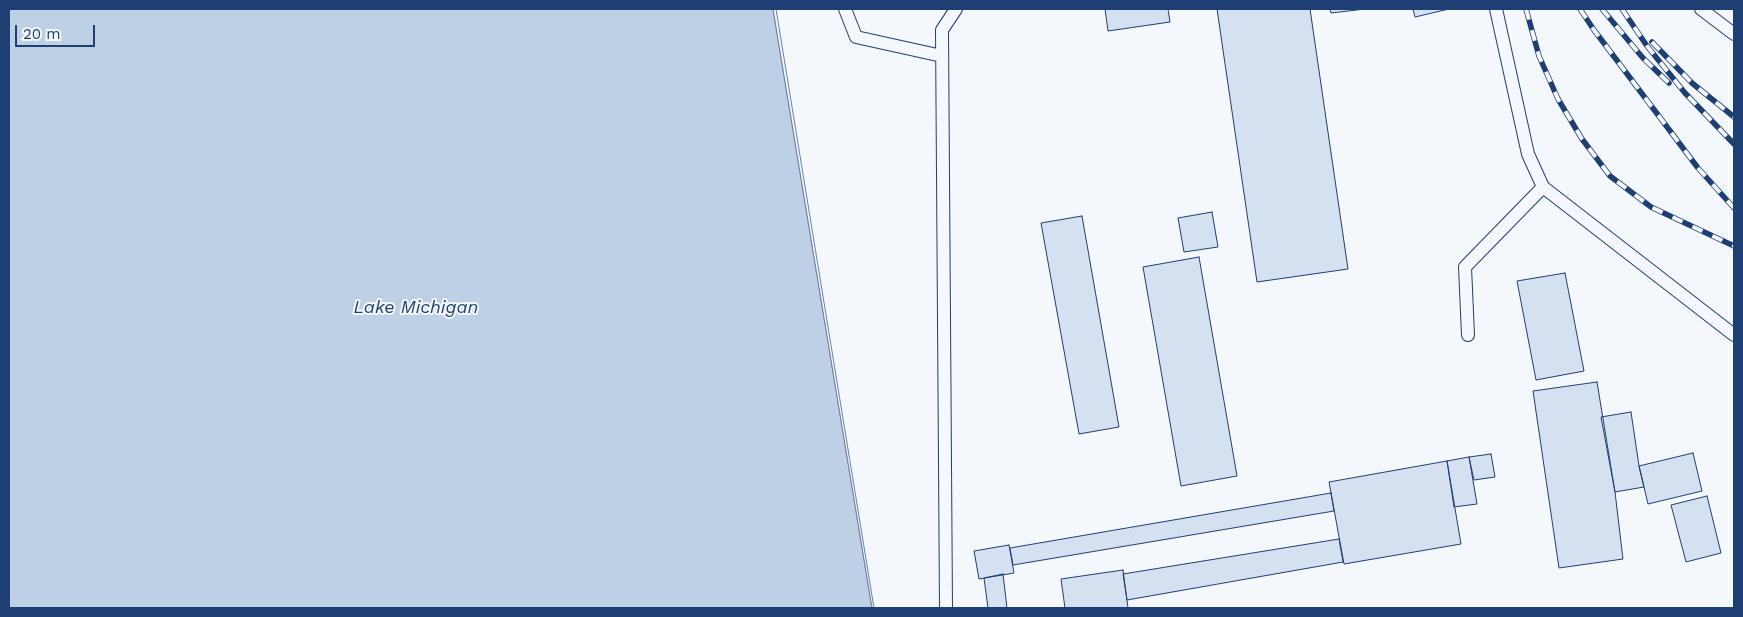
<!DOCTYPE html>
<html>
<head>
<meta charset="utf-8">
<style>
  body { margin:0 }
  #map { position:relative; width:1743px; height:617px; overflow:hidden; background:#f4f7fb; font-family:"Work Sans",sans-serif }
  canvas { display:block }
  .frame { position:absolute; inset:0; border:10px solid #1d3f73; pointer-events:none }
  .scale { position:absolute; left:15px; top:25px; width:80px; height:22px; box-sizing:border-box; border:2px solid #1d3f73; border-top:0; padding-left:6px; font-size:15px; line-height:18px; white-space:nowrap; color:#1d3f73; -webkit-text-stroke:4px #f4f7fb; paint-order:stroke }
</style>
</head>
<body>
<div id="map">
<canvas width="1743" height="617"></canvas>
<div class="frame"></div>
<div class="scale">20 m</div>
</div>
<script>
const ctx = document.querySelector('canvas').getContext('2d');
ctx.lineJoin = 'round';
function paint(path, color) { ctx.fillStyle = color; ctx.fill(path, 'evenodd'); }
const toPath = rows => new Path2D(rows.map(r => 'M' + r).join(''));
function trace(path, color, width, dash) { ctx.strokeStyle = color; ctx.lineWidth = width; ctx.lineCap = dash ? 'butt' : 'round'; ctx.setLineDash(dash || []); ctx.stroke(path); }
function label(font, color, halo, rows, align = 'center') {
  ctx.font = font + ' "Work Sans",sans-serif'; ctx.lineWidth = 4; ctx.setLineDash([]); ctx.textBaseline = 'middle'; ctx.strokeStyle = halo; ctx.fillStyle = color; for (const [text, x, y, turn = 0] of rows) {
    ctx.save(); ctx.translate(x, y); ctx.rotate((+turn || 0) * Math.PI / 180); ctx.textAlign = isNaN(turn) ? turn : align; if (halo) ctx.strokeText(text, 0, 0); ctx.fillText(text, 0, 0); ctx.restore();
  }
}
const water = toPath([
  [9,9,773,9,872,608,9,608,9,9]
]);
const pier = toPath([
  [773,9,776,9,874,608,872,608,773,9]
]);
const building = toPath([
  [1105,9,1168,9,1170,22,1108,31,1105,9],
  [1217,9,1310,9,1348,269,1257,282,1217,9],
  [1330,9,1365,9,1331,13,1330,9],
  [1413,9,1449,9,1415,17,1413,9],
  [1212,212,1218,247,1184,252,1178,218,1212,212],
  [1082,216,1119,427,1079,434,1041,223,1082,216],
  [1199,257,1237,476,1181,486,1143,267,1199,257],
  [1565,273,1584,371,1536,380,1517,281,1565,273],
  [1597,382,1615,492,1623,559,1559,568,1533,391,1597,382],
  [1631,412,1639,466,1644,487,1615,492,1601,417,1631,412],
  [1693,453,1702,491,1648,504,1639,466,1693,453],
  [1491,454,1495,477,1474,480,1469,457,1491,454],
  [1469,457,1477,504,1454,507,1447,461,1469,457],
  [1447,461,1461,544,1344,564,1329,482,1447,461],
  [1331,493,1334,511,1013,565,1010,548,1331,493],
  [1707,496,1721,553,1686,562,1671,505,1707,496],
  [1339,539,1343,562,1127,600,1123,574,1339,539],
  [1009,545,1014,573,979,579,974,551,1009,545],
  [1123,570,1128,608,1065,608,1061,579,1123,570],
  [1003,574,1007,608,988,608,984,578,1003,574]
]);
const service = toPath([
  [845,9,856,37,942,56],
  [1496,9,1528,154,1543,187,1734,335],
  [1701,9,1734,34],
  [1468,335,1465,267,1543,187],
  [946,608,942,30,956,9]
]);
const rail = toPath([
  [1526,9,1539,56,1558,99,1582,139,1610,176,1651,207,1734,246],
  [1580,9,1594,30,1698,168,1734,208],
  [1602,9,1643,58,1669,83],
  [1622,9,1647,46,1685,93,1734,144],
  [1652,42,1692,83,1734,117]
]);
const waterNames = [
  ["Lake Michigan",416,308]
];
paint(water, '#bed0e5');
trace(water, '#687fa3', 1);
paint(pier, '#f4f7fb');
trace(pier, '#687fa3', 1);
paint(building, '#d5e0f0');
trace(building, '#1d3f73', 1);
trace(service, '#1d3f73', 14);
trace(service, '#f4f7fb', 12);
trace(rail, '#1d3f73', 5.5);
trace(rail, '#f4f7fb', 4, [11]);
label('italic 18px', '#1d3f73', '#f4f7fb', waterNames);
</script>
</body>
</html>
